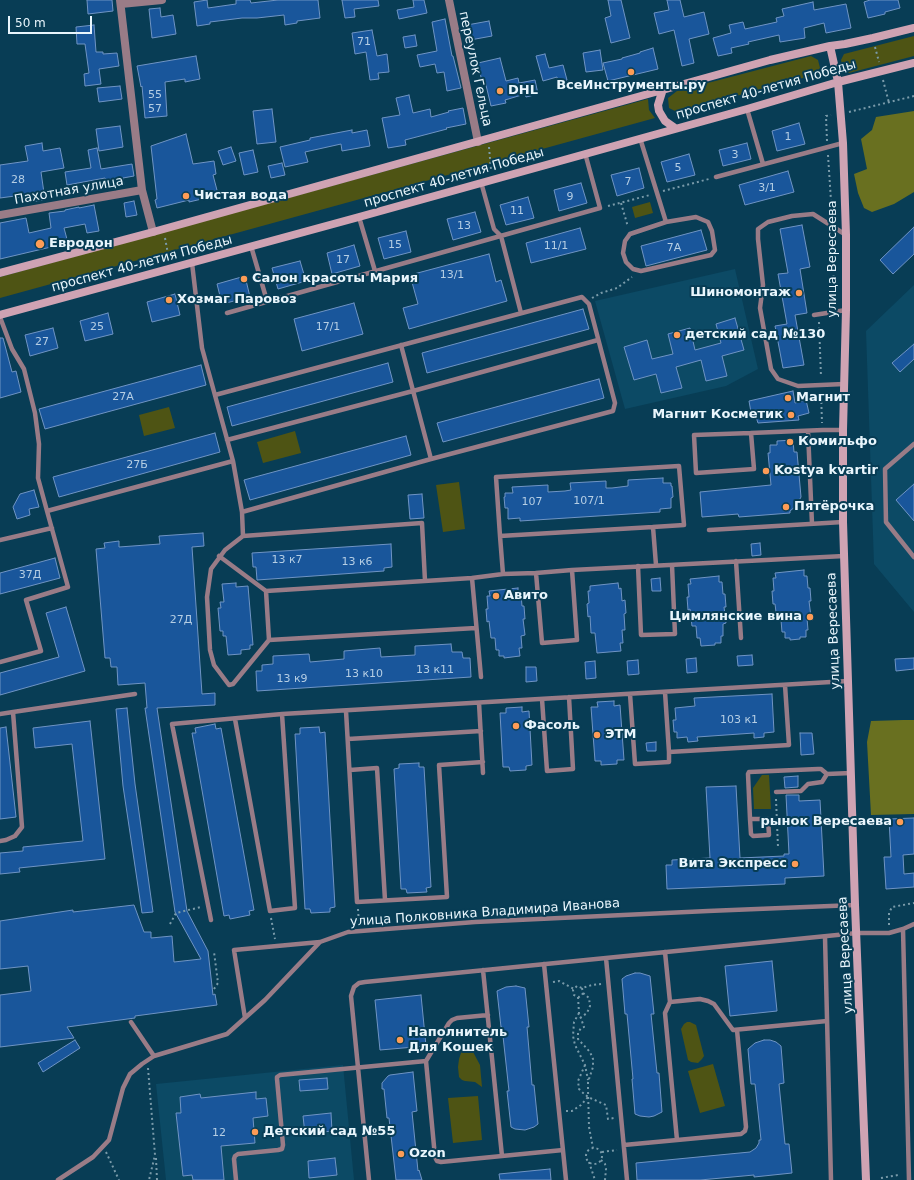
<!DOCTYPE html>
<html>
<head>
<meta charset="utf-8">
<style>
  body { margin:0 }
  #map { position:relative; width:914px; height:1180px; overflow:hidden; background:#083d55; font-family:"DejaVu Sans",sans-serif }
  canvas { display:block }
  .scale { position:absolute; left:8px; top:16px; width:84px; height:18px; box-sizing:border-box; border:2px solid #e9f6fd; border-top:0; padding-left:5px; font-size:12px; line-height:14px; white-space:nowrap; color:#e9f6fd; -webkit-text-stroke:3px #083d55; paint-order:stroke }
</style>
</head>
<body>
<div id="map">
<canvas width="914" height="1180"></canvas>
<div class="scale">50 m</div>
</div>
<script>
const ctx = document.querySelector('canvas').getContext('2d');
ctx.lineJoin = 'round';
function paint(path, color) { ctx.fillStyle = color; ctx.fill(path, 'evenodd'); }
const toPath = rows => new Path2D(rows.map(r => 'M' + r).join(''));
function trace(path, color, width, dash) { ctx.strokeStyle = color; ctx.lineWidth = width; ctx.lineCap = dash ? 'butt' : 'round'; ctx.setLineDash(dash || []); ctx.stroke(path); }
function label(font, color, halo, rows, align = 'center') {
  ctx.font = font + ' "DejaVu Sans",sans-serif'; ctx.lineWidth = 4; ctx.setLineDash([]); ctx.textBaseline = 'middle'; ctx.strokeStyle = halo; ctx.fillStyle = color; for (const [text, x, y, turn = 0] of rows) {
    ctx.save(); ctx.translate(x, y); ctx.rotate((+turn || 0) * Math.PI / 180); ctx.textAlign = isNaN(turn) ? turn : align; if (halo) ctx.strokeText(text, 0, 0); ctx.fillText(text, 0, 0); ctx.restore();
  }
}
const built = toPath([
  [735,269,758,369,726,386,625,409,595,301],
  [914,285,914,612,874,564,866,331],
  [343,1065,354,1180,166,1180,156,1084]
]);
const green = toPath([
  [914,36,914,56,849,73,843,69,841,60,844,54],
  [811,56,818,60,820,68,814,75,677,112,669,108,668,98,677,91],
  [648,99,649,110,655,118,0,298,0,277],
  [650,202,653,213,635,218,632,207],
  [169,407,175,428,144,436,139,415],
  [295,431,301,453,263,463,257,442],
  [459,482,465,529,443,532,436,485],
  [762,775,769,775,771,809,754,809,753,788],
  [687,1022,690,1022,696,1025,704,1056,702,1059,698,1063,691,1062,688,1060,681,1029,684,1024],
  [466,1044,472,1050,480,1065,482,1087,475,1082,465,1081,462,1080,459,1077,458,1067,459,1059,462,1050],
  [713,1064,725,1106,700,1113,688,1071],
  [478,1096,482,1140,453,1143,448,1098]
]);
const forest = toPath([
  [914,111,914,192,894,204,872,212,864,208,858,193,854,174,867,169,861,139,872,130,876,117],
  [903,720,914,720,914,814,871,815,867,742,871,721]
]);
const building = toPath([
  [87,0,112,0,113,11,88,14,87,0],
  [207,0,208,8,236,4,236,0,250,0,251,3,278,0,318,0,320,18,297,21,297,23,285,25,284,15,257,18,242,18,210,22,210,24,197,26,194,2,207,0],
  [342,0,378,0,379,6,354,9,355,17,345,18,342,0],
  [413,0,424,0,427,13,399,19,397,10,414,7,413,0],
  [608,0,621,0,630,38,611,43,605,18,611,16,608,0],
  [667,0,680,0,684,17,704,12,709,34,689,39,694,63,682,66,674,30,659,34,654,13,669,10,667,0],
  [870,0,898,0,900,8,885,12,885,14,868,18,864,2,870,0],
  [813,2,814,10,846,4,851,28,826,33,824,23,804,28,805,38,780,42,779,35,748,42,749,44,731,48,732,53,718,56,713,38,731,33,729,25,743,22,745,29,777,22,776,18,784,16,782,9,813,2],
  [160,8,161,17,173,15,176,34,152,38,149,9,160,8],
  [445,19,452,56,453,56,461,88,447,91,444,72,437,73,435,64,420,67,417,55,437,51,432,22,445,19],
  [489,21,492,36,470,40,467,25,489,21],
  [94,25,96,52,103,52,103,54,117,53,119,66,99,69,101,84,85,86,84,74,89,73,85,44,77,44,76,27,94,25],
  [372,30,377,56,387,54,389,72,378,73,379,79,370,80,366,52,355,54,352,33,372,30],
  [415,35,417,46,405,48,403,37,415,35],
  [653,48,658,69,608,81,603,63,622,59,622,58,640,53,640,52,653,48],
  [600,50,603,70,586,72,583,53,600,50],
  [545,54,549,68,563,65,567,80,558,83,557,77,543,81,536,56,545,54],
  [196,56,200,79,185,82,185,79,165,82,167,116,145,118,142,86,141,87,137,66,196,56],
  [500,58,506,81,518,78,519,83,535,80,538,94,526,97,525,94,505,100,506,103,491,106,485,81,482,82,478,63,500,58],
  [120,86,122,99,99,102,97,88,120,86],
  [409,95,413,113,430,109,431,117,449,112,448,111,463,108,466,124,446,128,447,129,405,140,406,145,388,148,382,118,400,115,396,98,409,95],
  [272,109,276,142,257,144,253,111,272,109],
  [799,123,805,144,777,151,772,131,799,123],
  [120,126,123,147,99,151,96,129,120,126],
  [352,130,352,133,367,130,370,146,342,151,341,144,305,152,308,162,285,167,280,147,310,140,310,138,352,130],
  [186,134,193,164,214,161,216,174,213,175,218,194,206,196,206,198,189,202,189,200,157,208,155,200,157,199,151,146,186,134],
  [42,143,43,151,60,148,64,168,41,172,45,200,28,202,27,196,15,198,15,196,0,198,0,165,28,161,25,146,42,143],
  [747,143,751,159,723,166,719,150,747,143],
  [231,147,236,161,223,165,218,151,231,147],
  [97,148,101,169,132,164,134,176,123,178,124,185,107,187,105,178,67,185,65,172,91,168,88,150,97,148],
  [253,150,258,172,244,175,239,153,253,150],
  [689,154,695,175,667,182,661,162,689,154],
  [282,163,285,175,271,178,268,166,282,163],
  [639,168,644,188,617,196,611,175,639,168],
  [788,171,794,192,745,205,739,185,788,171],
  [581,183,587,203,559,211,554,190,581,183],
  [528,197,534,218,506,225,500,205,528,197],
  [134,201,137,215,126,217,124,203,134,201],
  [94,205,99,231,87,233,85,224,64,228,68,243,0,259,0,223,26,218,29,233,51,228,49,213,65,211,65,210,79,207,79,208,94,205],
  [475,212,481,232,453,240,447,219,475,212],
  [802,225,810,267,800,269,807,313,795,315,804,365,783,368,775,326,787,324,778,274,788,273,780,229,802,225],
  [914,227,914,254,893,274,880,260,914,227],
  [580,228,586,249,531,263,526,243,580,228],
  [701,230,707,250,646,266,641,246,701,230],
  [406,231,411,252,384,259,378,238,406,231],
  [354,245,360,266,332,274,327,253,354,245],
  [489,254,496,282,501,280,507,301,409,329,403,308,418,304,410,275,489,254],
  [300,261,306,281,278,289,272,268,300,261],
  [245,276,250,297,222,304,217,284,245,276],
  [175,294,180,315,152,322,147,302,175,294],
  [354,303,363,334,302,351,294,319,354,303],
  [583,309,589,329,427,373,422,353,583,309],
  [108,313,113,334,85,341,80,321,108,313],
  [735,318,744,350,722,356,727,376,706,381,701,360,676,367,682,388,661,393,656,374,634,380,624,347,647,340,652,359,673,354,668,334,690,328,695,350,721,343,716,324,735,318],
  [53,328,58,348,30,356,25,335,53,328],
  [0,338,3,338,12,372,16,371,21,392,0,398,0,338],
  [914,344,914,359,900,372,892,363,914,344],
  [388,363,393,382,232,426,227,407,388,363],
  [201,365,206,385,45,429,39,409,201,365],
  [599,379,604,398,443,442,437,423,599,379],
  [793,391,795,403,806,400,809,413,798,416,799,420,758,423,756,417,752,418,749,401,793,391],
  [215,433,220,452,59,497,53,477,215,433],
  [406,436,411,455,250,500,244,480,406,436],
  [793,440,794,452,797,452,801,497,796,506,790,511,790,513,739,517,738,514,702,517,700,492,771,485,768,453,770,453,770,445,777,445,777,441,793,440],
  [663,478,663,483,671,483,671,486,672,486,673,497,671,498,671,508,660,509,660,512,520,521,520,518,508,519,508,508,505,508,504,497,505,497,505,493,513,493,512,487,548,485,548,492,565,491,571,490,570,483,606,481,606,488,612,488,628,486,628,480,663,478],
  [914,484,914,521,896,500,914,484],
  [34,490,39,507,29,509,30,515,17,519,13,507,20,494,34,490],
  [422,494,424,518,410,519,408,495,422,494],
  [203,533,204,546,192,547,202,694,215,693,215,705,157,708,187,911,208,951,213,995,215,994,217,1005,135,1016,135,1018,67,1027,74,1038,0,1047,0,995,31,991,28,966,0,969,0,921,73,910,73,912,134,905,144,932,151,932,151,938,172,936,174,962,201,959,175,912,145,708,147,708,145,683,118,685,117,667,111,667,110,658,105,658,96,549,105,548,104,543,119,541,119,547,160,544,159,536,203,533],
  [760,543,761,555,752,556,751,544,760,543],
  [391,544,392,567,384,568,384,571,257,580,256,567,253,567,252,553,391,544],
  [55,558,60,578,0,594,0,573,55,558],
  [804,570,804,576,807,576,808,588,810,588,811,601,809,601,811,617,807,618,808,630,806,630,806,637,800,637,800,639,790,640,790,638,785,638,785,632,782,632,781,620,777,620,775,604,773,604,772,591,774,591,773,578,776,578,775,573,804,570],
  [719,576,719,582,722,582,723,594,725,594,726,607,724,607,726,623,723,624,723,636,721,636,721,643,715,643,715,645,701,646,700,638,697,638,696,626,692,626,690,609,688,610,687,597,689,597,688,584,691,584,690,579,719,576],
  [660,578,661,591,652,591,651,579,660,578],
  [236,583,236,587,248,586,253,645,250,645,250,649,241,650,241,654,228,655,226,636,223,636,223,631,220,631,218,608,221,608,220,602,224,602,222,584,236,583],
  [618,583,619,589,621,588,622,601,625,600,626,613,624,614,625,630,622,630,623,643,620,643,621,651,597,653,595,633,591,633,590,616,588,617,587,604,589,603,588,591,590,591,590,586,618,583],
  [518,588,518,594,521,594,522,606,524,606,525,619,523,619,525,635,521,636,522,648,519,648,520,656,504,658,504,656,499,656,499,650,496,650,495,638,491,638,489,621,487,622,486,609,488,609,487,596,490,596,489,591,518,588],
  [66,607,85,671,0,695,0,673,59,657,46,613,66,607],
  [451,644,452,652,462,652,463,658,470,658,471,677,257,691,256,671,262,671,262,665,273,664,273,656,309,654,310,662,344,659,344,651,380,648,381,657,415,655,415,646,451,644],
  [752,655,753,665,738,666,737,656,752,655],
  [696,658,697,672,687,673,686,659,696,658],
  [914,658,914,669,896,671,895,659,914,658],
  [638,660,639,674,628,675,627,661,638,660],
  [595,661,596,678,586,679,585,662,595,661],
  [526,667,536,667,537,681,526,682,526,667],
  [772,694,774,732,764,733,764,737,754,738,754,733,697,737,698,741,688,742,687,737,677,738,677,732,674,732,673,720,676,720,675,708,695,706,694,698,772,694],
  [614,701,614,706,620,705,624,760,617,760,617,764,601,765,601,761,595,761,591,707,598,707,597,702,614,701],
  [522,707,522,712,529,711,532,765,526,766,526,770,510,771,509,767,503,767,500,713,506,713,506,708,522,707],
  [127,708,135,784,153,912,142,913,123,786,116,709,127,708],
  [90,721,105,859,19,868,20,872,0,874,0,853,23,851,23,847,83,841,72,744,35,748,33,728,90,721],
  [215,724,216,729,221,728,254,910,249,911,250,915,230,919,229,915,224,916,192,733,196,733,195,728,215,724],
  [6,727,16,817,0,819,0,728,6,727],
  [319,727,320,733,325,732,335,907,330,908,330,912,311,913,310,909,305,909,295,734,300,734,300,728,319,727],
  [800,733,812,733,814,754,801,755,800,733],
  [656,742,656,751,647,751,646,743,656,742],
  [419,763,419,767,424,767,431,887,426,888,427,892,407,893,406,889,401,889,394,769,399,768,399,764,419,763],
  [798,776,798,787,785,788,784,777,798,776],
  [736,786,740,858,784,856,784,854,789,854,786,795,799,795,799,801,820,800,824,876,785,878,785,884,667,889,666,865,672,865,672,860,710,858,706,787,736,786],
  [914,818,914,854,903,855,904,874,914,873,914,887,886,889,884,857,891,857,889,819,914,818],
  [772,961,777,1011,730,1016,725,966,772,961],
  [635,973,640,973,650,976,654,1014,651,1014,657,1073,659,1073,662,1112,654,1116,649,1117,640,1116,635,1114,632,1079,633,1079,627,1014,625,1014,622,979,626,976,635,973],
  [516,986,525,988,529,1027,527,1027,532,1085,534,1085,538,1124,534,1127,525,1130,515,1129,511,1127,507,1091,509,1091,502,1027,501,1027,497,991,506,987,516,986],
  [421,995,426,1046,380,1050,375,1000,421,995],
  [75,1040,80,1048,43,1072,38,1063,75,1040],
  [764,1040,770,1040,776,1042,781,1046,784,1083,779,1084,785,1144,789,1144,792,1173,754,1177,754,1175,700,1180,637,1180,636,1163,750,1152,756,1148,759,1143,759,1140,761,1140,755,1084,751,1084,748,1049,755,1043,764,1040],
  [413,1072,417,1111,412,1112,418,1171,419,1170,422,1180,396,1180,389,1118,387,1118,384,1089,382,1089,382,1083,388,1076,390,1075,413,1072],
  [327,1078,328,1089,300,1091,299,1080,327,1078],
  [256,1092,256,1099,266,1098,268,1116,253,1118,255,1143,221,1146,224,1180,193,1180,192,1175,183,1176,176,1113,181,1113,180,1097,200,1094,201,1098,256,1092],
  [331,1113,332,1131,305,1134,303,1116,331,1113],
  [335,1158,337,1175,309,1178,308,1161,335,1158],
  [550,1169,551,1180,500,1180,499,1174,550,1169]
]);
const path = toPath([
  [875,47,879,62],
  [883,80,889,103],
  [849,112,914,96],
  [827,141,826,116,831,115],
  [489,147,491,170],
  [828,155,832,216],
  [663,191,709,179],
  [621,203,628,227],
  [608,206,650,195],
  [833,235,834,304],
  [165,238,169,259],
  [592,298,601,293,617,288,632,277],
  [819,322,821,377],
  [821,392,822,423],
  [776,799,778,847],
  [358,909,359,924],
  [271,918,275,939],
  [170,924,176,913,201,907],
  [889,925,889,913,892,907,914,903],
  [553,982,559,981,574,989],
  [582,988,583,993,582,995,579,997,574,995,573,990,577,986,582,988,592,985,601,984],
  [214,989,218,983,214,952],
  [578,997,579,1013,584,1027,581,1028,578,1033,578,1039,590,1052,593,1059,593,1067,588,1082,588,1090,589,1127,593,1148],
  [579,1013,574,1022,573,1036,575,1045,585,1065,588,1080],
  [580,1018,587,1013,590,1006,589,998,583,993],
  [585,1065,578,1081,579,1089,582,1092,588,1097,606,1105,608,1119,614,1118],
  [148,1068,155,1155,149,1180],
  [566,1111,572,1111,581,1105,588,1097],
  '586 1156a8 8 0 1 1 16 0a8 8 0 1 1-16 0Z',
  [106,1152,119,1180],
  [602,1152,617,1150],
  [156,1158,157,1180],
  [601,1160,605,1164,606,1169,605,1180],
  [589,1162,595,1180],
  [881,1178,898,1175]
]);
const lane = toPath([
  [747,109,763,164],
  [640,138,666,222,630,234,625,241,623,253,626,262,633,269,641,271,711,255,715,250,712,231,708,222,696,217,666,222],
  [716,177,843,143],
  [481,182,494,229,501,236,521,313],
  [359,217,375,271],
  [251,246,267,301],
  [192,263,202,348,233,461,242,512,243,536,422,523,425,581],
  [227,313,600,208,585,153],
  [814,315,846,310],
  [0,317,12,349,24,369,35,413,39,444,38,478,47,511],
  [401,345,431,459],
  [844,384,798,386,778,379,771,369,760,308,763,285,758,239,758,229,768,222,792,216,813,214,846,235],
  [215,395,582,297,589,304,615,403,613,411,431,459,242,512],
  [808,431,812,524],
  [751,433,754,469,696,473,694,435,751,433,823,430,843,430],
  [227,440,413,391,598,340],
  [914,444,885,469,886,522,914,557],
  [709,530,843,522],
  [243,536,225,550,211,569,207,597,210,650,214,665,229,685,233,684,269,640,266,591],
  [500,536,496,477,679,466,684,525,653,527],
  [0,540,52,528],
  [219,556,266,591,472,578,481,677],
  [736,561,741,638],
  [638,566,641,635,675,634,672,565],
  [536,573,542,643,577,640,572,570],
  [503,574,500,536,653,527,656,565],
  [472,578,503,574,536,573,572,570,844,556],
  [269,640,476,628],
  [0,662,41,651,26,600,68,587,47,511,233,461],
  [665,692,669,752,789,745,785,685],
  [630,694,635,764,669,762,669,752],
  [542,699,547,771,573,769,569,697],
  [479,703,483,773],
  [346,711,357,902,447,897,439,765,483,762],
  [0,714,13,712,135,694],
  [235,719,270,911,295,908,282,714],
  [348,739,481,731],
  [350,770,377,768,385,900],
  [776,792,801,791,808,784,822,782,827,774,851,773],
  [750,819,768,819,769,835,753,836,751,834,750,819,748,774,749,772,818,769,821,769,827,774],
  [0,841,6,840,15,836,22,827,13,712],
  [211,920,172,724,282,714,848,681],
  [903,929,909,1180],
  [825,937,831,1180],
  [665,952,670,1002,700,999,708,1001,714,1004,733,1030,827,1021],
  [606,958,627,1180],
  [544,964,566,1180],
  [483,970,502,1156,563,1150],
  [670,1002,665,1013,677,1140],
  [245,1018,234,950,320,942],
  [131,1022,154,1056],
  [426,1061,449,1023,452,1020,457,1018,488,1015],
  [624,1145,741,1134,745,1131,746,1127,737,1030],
  [58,1180,93,1157,109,1140,123,1088,130,1074,142,1064,154,1056,227,1034,265,1000,320,942,348,932,475,922,708,911,855,905],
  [236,1180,234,1159,235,1156,238,1154,278,1150,282,1149,283,1145,277,1079,277,1077,280,1075,426,1061,435,1157,437,1161,441,1162,502,1156],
  [369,1180,351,996,354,987,359,983,365,982,857,933,889,933,903,929,914,924]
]);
const street = toPath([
  [120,0,142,190,153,232],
  [449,0,478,142],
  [121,4,162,0],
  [0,215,142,190]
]);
const secondary = toPath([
  [830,46,838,82,843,143,846,235,846,310,843,430,843,522,855,905,866,1180],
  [663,89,658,105,659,111,665,121,675,128],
  [0,273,153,232,770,60,830,46,845,44,873,38,914,28],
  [0,315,359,217,747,109,838,82,914,63]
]);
const markers = [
  [631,72,4,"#fd9c56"],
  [500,91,4,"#fd9c56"],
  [186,196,4,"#fd9c56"],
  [40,244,5,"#fd9c56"],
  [244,279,4,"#fd9c56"],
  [799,293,4,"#fd9c56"],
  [169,300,4,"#fd9c56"],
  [677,335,4,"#fd9c56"],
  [788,398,4,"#fd9c56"],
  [791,415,4,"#fd9c56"],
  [790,442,4,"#fd9c56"],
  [766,471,4,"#fd9c56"],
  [786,507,4,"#fd9c56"],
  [496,596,4,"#fd9c56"],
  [810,617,4,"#fd9c56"],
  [516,726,4,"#fd9c56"],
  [597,735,4,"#fd9c56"],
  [900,822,4,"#fd9c56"],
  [795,864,4,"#fd9c56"],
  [400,1040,4,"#fd9c56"],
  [255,1132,4,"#fd9c56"],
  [401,1154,4,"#fd9c56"]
];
const numberNames = [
  ["71",364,42],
  ["55",155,95],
  ["57",155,109],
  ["1",788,137],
  ["3",735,155],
  ["5",678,168],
  ["28",18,180],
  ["7",628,182],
  ["3/1",767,188],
  ["9",570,197],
  ["11",517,211],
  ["13",464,226],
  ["15",395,245],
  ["11/1",556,246],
  ["7А",674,248],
  ["17",343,260],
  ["13/1",452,275],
  ["25",97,327],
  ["17/1",328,327],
  ["27",42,342],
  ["27А",123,397],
  ["27Б",137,465],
  ["107/1",589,501],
  ["107",532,502],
  ["13 к7",287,560],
  ["13 к6",357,562],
  ["37Д",30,575],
  ["27Д",181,620],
  ["13 к11",435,670],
  ["13 к10",364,674],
  ["13 к9",292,679],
  ["103 к1",739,720],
  ["12",219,1133]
];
const streetNames = [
  ["переулок Гельца",475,69,78],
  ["проспект 40-летия Победы",766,90,-16],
  ["проспект 40-летия Победы",454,178,-16],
  ["Пахотная улица",69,191,-10],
  ["улица Вересаева",833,259,-90],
  ["проспект 40-летия Победы",142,264,-15],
  ["улица Вересаева",834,631,-92],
  ["улица Полковника Владимира Иванова",485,913,-4],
  ["улица Вересаева",846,955,-93]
];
const poiNames = [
  ["ВсеИнструменты.ру",631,86,"center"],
  ["DHL",508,91],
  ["Чистая вода",194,196],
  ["Евродон",49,244],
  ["Салон красоты Мария",252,279],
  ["Шиномонтаж",791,293,"right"],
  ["Хозмаг Паровоз",177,300],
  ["детский сад №130",685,335],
  ["Магнит",796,398],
  ["Магнит Косметик",783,415,"right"],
  ["Комильфо",798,442],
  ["Kostya kvartir",774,471],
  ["Пятёрочка",794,507],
  ["Авито",504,596],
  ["Цимлянские вина",802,617,"right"],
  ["Фасоль",524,726],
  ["ЭТМ",605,735],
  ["рынок Вересаева",892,822,"right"],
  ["Вита Экспресс",787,864,"right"],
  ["Наполнитель",408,1033],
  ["Для Кошек",408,1048],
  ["Детский сад №55",263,1132],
  ["Ozon",409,1154]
];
paint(built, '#0c4a65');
paint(green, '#4e5414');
paint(forest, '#697020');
paint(building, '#19569b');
trace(building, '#6f94c4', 1);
trace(path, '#7a9baa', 2, [2, 3]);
trace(lane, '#997c87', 4.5);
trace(street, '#997c87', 8);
trace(secondary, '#cfa3b3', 8);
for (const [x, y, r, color] of markers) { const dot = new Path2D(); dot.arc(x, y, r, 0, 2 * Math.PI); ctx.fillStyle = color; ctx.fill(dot); trace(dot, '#083d55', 1.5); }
label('11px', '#b5cee4', null, numberNames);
label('13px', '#e9f6fd', '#083d55', streetNames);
label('bold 13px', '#e9f6fd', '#083d55', poiNames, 'left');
</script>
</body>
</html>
